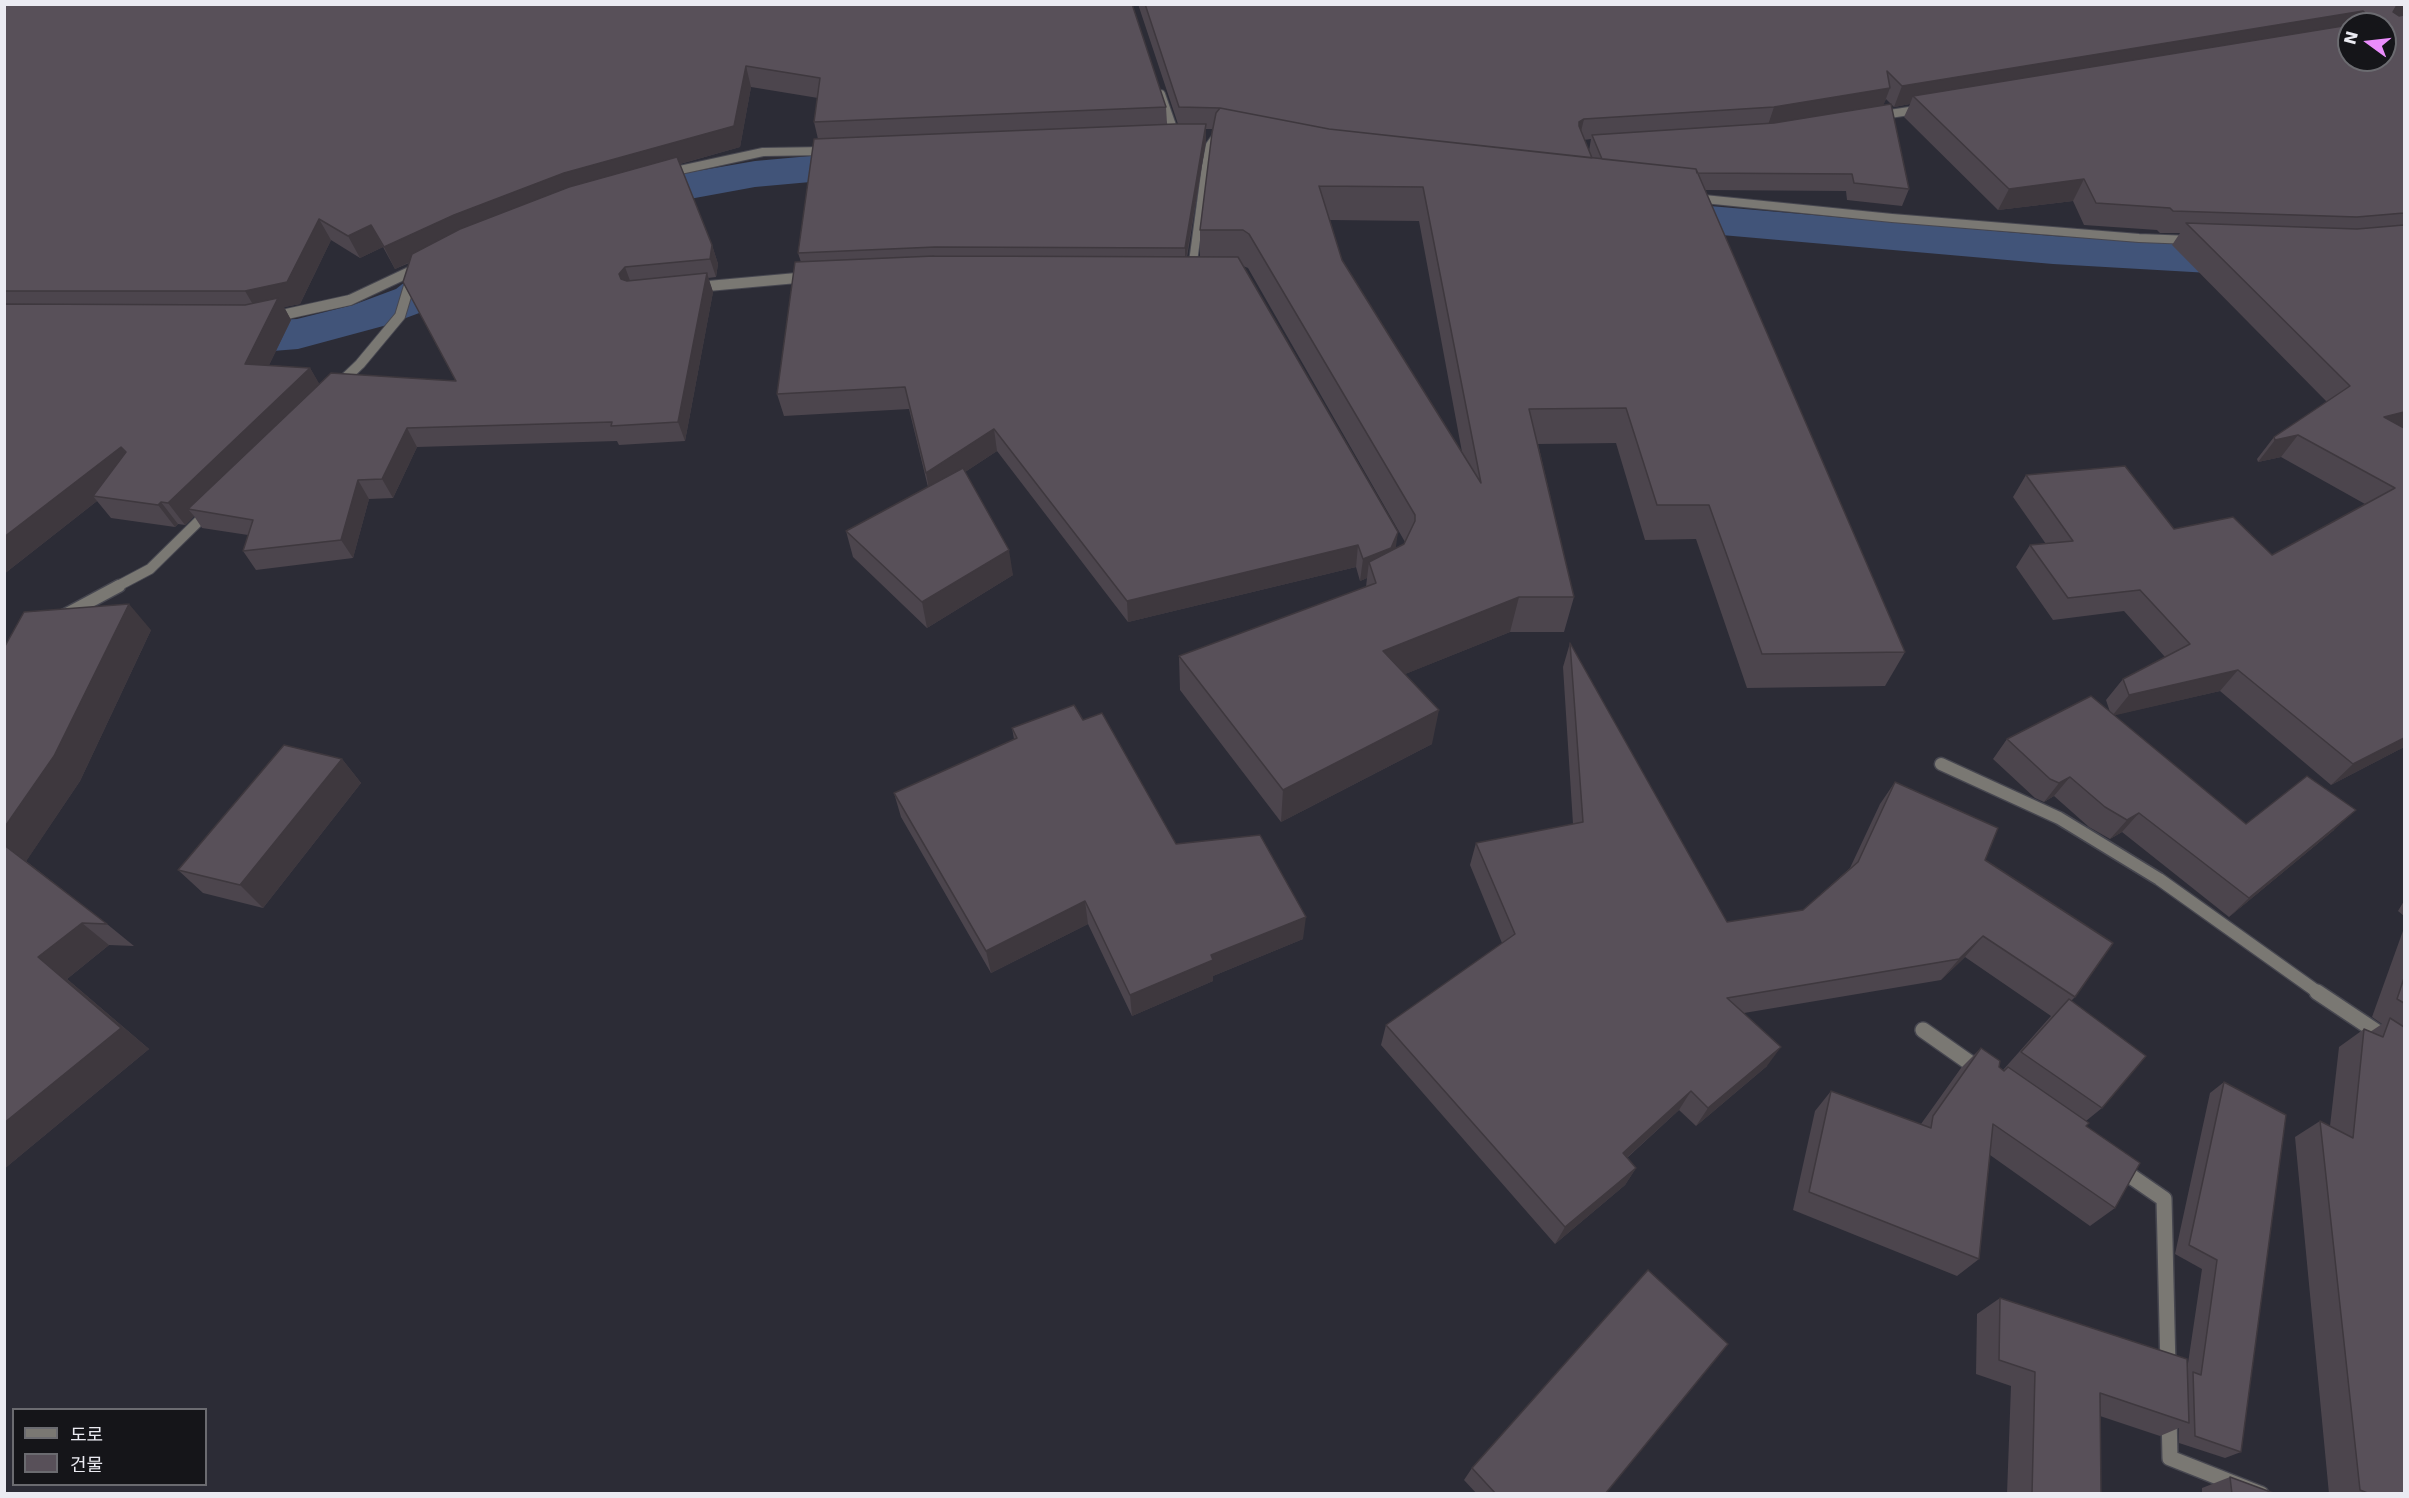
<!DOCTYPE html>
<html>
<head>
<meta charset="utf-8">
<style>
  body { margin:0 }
  #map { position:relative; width:2409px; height:1498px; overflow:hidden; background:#2c2c36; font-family:"DejaVu Sans","Noto Sans KR",sans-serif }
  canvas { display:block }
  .frame { position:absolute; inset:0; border:6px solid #ebebf2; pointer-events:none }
  .legend { position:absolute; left:12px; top:1408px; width:195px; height:78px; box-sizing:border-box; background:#151519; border:2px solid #6b6b70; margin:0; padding:8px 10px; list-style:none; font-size:18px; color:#ebebf2 }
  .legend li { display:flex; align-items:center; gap:12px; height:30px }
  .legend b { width:30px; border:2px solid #6b6b70 }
  .north { position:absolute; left:2337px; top:12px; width:60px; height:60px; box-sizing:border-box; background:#151519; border:2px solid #6b6b70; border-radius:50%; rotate:285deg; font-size:16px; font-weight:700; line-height:24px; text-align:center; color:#ebebf2 }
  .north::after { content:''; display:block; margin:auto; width:21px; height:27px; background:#eb8dfc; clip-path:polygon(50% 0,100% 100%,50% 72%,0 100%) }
</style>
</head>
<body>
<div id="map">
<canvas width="2409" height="1498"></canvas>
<div class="frame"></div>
<ul class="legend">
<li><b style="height:8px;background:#7a7873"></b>도로</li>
<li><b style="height:16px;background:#585059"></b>건물</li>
</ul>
<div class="north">N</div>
</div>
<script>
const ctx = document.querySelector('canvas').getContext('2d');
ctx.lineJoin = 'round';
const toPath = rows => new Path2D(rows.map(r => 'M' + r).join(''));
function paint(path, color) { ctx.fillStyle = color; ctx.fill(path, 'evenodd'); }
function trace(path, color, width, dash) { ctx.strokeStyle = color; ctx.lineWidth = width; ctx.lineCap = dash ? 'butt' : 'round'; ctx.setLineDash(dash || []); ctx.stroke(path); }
const canal = toPath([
  [866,151,900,151,915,155,922,164,915,173,900,177,866,177,755,187,684,200,603,222,587,218,580,208,587,198,680,174,755,161,866,151],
  [1630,199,2053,236,2279,249,2404,250,2404,278,2279,277,2053,264,1630,227,1614,223,1607,213,1614,203,1630,199],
  [487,241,504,245,510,255,504,265,467,280,430,309,387,325,298,349,222,355,196,355,178,351,171,340,178,329,196,325,297,319,353,305,396,289,433,260,487,241]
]);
const streetFar3 = toPath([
  [1161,94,1175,134],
  [1877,116,1922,109],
  [666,173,763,152,826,151],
  [1694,198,1892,218,2139,238,2191,240],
  [1193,262,1206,166,1210,145,1217,135]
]);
const streetFar2 = toPath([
  [1192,271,1193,260],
  [697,287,808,277],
  [273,317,350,300,418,268],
  [339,384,360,364,400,316,412,276],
  [116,587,150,569,209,511]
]);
const streetFar1 = toPath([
  [63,616,119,586],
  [1941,764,2059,818,2159,879,2319,993]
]);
const street = toPath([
  [2317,992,2404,1050],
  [1923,1030,1980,1070],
  [2119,1168,2164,1199,2168,1368],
  [2169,1415,2170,1458,2261,1494]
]);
const wall = toPath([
  [4,4,1132,4,1166,107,1167,124,1178,124,1138,4,2404,4,2404,747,2331,785,2220,691,2114,715,2246,824,2334,830,2229,917,2122,832,2110,839,2089,827,2054,796,2044,802,2035,798,1993,759,2007,739,2110,712,2106,700,2123,679,2165,657,2124,611,2053,620,2016,567,2030,545,2046,544,2013,497,2026,475,2174,529,2272,555,2365,504,2281,457,2258,462,2257,459,2274,437,2327,402,2172,245,2180,233,2160,233,2157,230,2084,225,2073,201,1998,210,1904,117,1910,104,1894,107,1886,99,1883,105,1909,189,1902,206,1847,200,1846,191,1705,190,1905,652,1885,686,1747,688,1696,539,1645,540,1616,443,1538,444,1574,597,1564,632,1510,632,1405,674,1432,744,1281,822,1180,690,1179,656,1366,587,1367,578,1360,581,1356,567,1128,622,997,451,965,472,1013,575,927,628,853,557,846,531,928,487,909,409,784,416,777,394,801,262,798,253,818,139,814,122,818,98,751,87,740,147,680,164,712,245,718,264,716,277,708,278,713,292,685,441,619,445,617,441,417,447,393,498,369,499,353,558,256,570,243,551,248,535,202,528,194,516,185,525,178,524,175,527,111,518,97,501,4,574],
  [1206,129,1213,129,1200,230,1200,257,1187,257,1206,141],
  [1591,139,1589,151,1584,140],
  [1330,220,1419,221,1462,452,1342,260],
  [331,240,360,258,383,247,395,269,409,263,403,282,455,380,319,384,310,368,269,365,291,320,284,307,300,304],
  [1243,266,1248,268,1405,542,1404,544,1396,548],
  [151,630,80,781,26,861,107,924,134,946,109,945,67,979,149,1049,4,1169,4,648],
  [1570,643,1727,922,1803,910,1850,868,1880,804,1895,782,1985,860,2075,997,2071,1001,2102,1108,2086,1121,2086,1126,2115,1208,2090,1226,1990,1155,1979,1259,1957,1276,1793,1210,1815,1111,1831,1091,1921,1124,1961,1068,1981,1048,1999,1067,2003,1070,2051,1016,1965,957,1941,980,1744,1013,1767,1066,1696,1126,1679,1110,1627,1158,1636,1168,1625,1185,1555,1244,1381,1045,1386,1025,1502,943,1470,865,1476,843,1573,824,1563,667],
  [1083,720,1176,844,1303,939,1213,976,1213,981,1132,1016,1088,924,991,973,901,817,894,793,1014,739,1012,728],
  [342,759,361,783,263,908,203,893,178,870],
  [2404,901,2404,916,2398,911],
  [2404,928,2404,1494,2329,1494,2295,1137,2320,1121,2330,1126,2339,1047,2364,1029,2370,1032,2382,1024,2372,1017],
  [2224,1082,2241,1452,2225,1458,2179,1443,2179,1428,2160,1436,2100,1416,2101,1494,2007,1494,2011,1386,1976,1374,1977,1314,2000,1298,2187,1370,2202,1269,2175,1254,2210,1093],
  [1472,1468,1605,1494,1477,1494,1464,1480],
  [2230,1477,2276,1494,2202,1494,2202,1488]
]);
const shadedWall = toPath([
  [2404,4,2404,23,2385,25,2397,5],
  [2363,11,2355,24,2349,24,2349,32,1913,96,1910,104,1894,107,1902,86],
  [746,66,751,87,740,147,572,194,464,236,395,269,384,247],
  [1890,88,1882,109,1767,128,1774,107],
  [1584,119,1579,140,1579,122],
  [1206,124,1206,141,1185,265,1185,248],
  [2084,179,2073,201,1998,210,2009,189],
  [319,219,331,240,300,304,284,307,291,320,259,386,245,364,258,313,245,291],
  [371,225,383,247,360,258,348,236],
  [712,245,718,264,716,277,710,259],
  [625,267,632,286,626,293,619,274],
  [707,273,713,292,685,441,678,422],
  [310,368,323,390,188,509,194,516,185,525,168,503],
  [2404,412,2404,430,2384,417],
  [407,428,417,447,393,498,382,479],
  [994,429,997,451,930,495,926,473],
  [2298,435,2281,457,2258,462,2275,440],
  [121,447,138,469,93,496,97,501,4,574,4,537],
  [358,480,369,499,353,558,341,540],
  [161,502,178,524,175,527,158,505],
  [1398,532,1395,553,1369,562,1367,578,1360,581,1363,559],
  [1358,545,1356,567,1128,622,1127,601],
  [1009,550,1013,575,927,628,922,602],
  [1519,597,1510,632,1378,685,1383,651],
  [129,604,151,630,80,781,25,863,4,846,4,828],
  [2238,670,2220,691,2112,716,2129,695],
  [1439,710,1432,744,1281,822,1283,790],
  [2404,738,2404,747,2331,785,2353,764],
  [342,759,361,783,263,908,240,885],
  [2070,777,2054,796,2044,802,2059,783],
  [2356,810,2334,830,2229,917,2249,898],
  [2139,813,2122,832,2110,839,2127,820],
  [1085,901,1088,924,991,973,986,951],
  [1306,917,1303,939,1213,976,1213,981,1132,1016,1130,995,1211,955],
  [82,923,109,945,67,979,149,1049,4,1169,4,1123,38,957],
  [1983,936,1965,957,1941,980,1959,959],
  [1781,1047,1767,1066,1696,1126,1708,1108],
  [1691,1091,1679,1110,1612,1171,1623,1153],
  [1636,1168,1625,1185,1555,1244,1565,1227]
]);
const building = toPath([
  [4,4,1132,4,1166,107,814,122,820,78,746,66,734,126,564,173,454,215,384,247,371,225,348,236,319,219,287,282,245,291,4,291,4,4],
  [1145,4,2398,4,2397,5,2393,12,2399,16,2404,15,2404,213,2357,217,2173,211,2170,208,2096,203,2084,179,2009,189,1913,96,2349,25,2349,60,2385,60,2385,24,2352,24,2363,22,2368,16,2363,11,1902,86,1887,71,1890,88,1774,107,1584,119,1579,122,1579,126,1592,158,1329,129,1220,108,1179,107,1145,4],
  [1891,104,1909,189,1854,183,1852,174,1697,173,1696,169,1602,159,1592,135,1774,123,1891,104],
  [1220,108,1329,129,1696,169,1905,652,1762,654,1709,505,1657,505,1626,408,1529,409,1574,597,1519,597,1383,651,1439,710,1283,790,1179,656,1376,583,1369,562,1404,544,1415,521,1415,515,1249,234,1243,230,1200,230,1212,133,1216,113,1220,108],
  [1319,186,1423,187,1481,483,1342,260,1319,186],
  [1175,124,1206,124,1185,248,935,247,798,253,814,139,1175,124],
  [677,157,712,245,710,259,625,267,619,274,621,279,627,281,707,273,678,422,611,426,612,422,407,428,382,479,358,480,341,540,243,551,253,520,188,509,331,373,456,381,403,282,412,254,460,229,569,187,677,157],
  [2186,223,2357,229,2404,225,2404,412,2384,417,2404,428,2404,738,2353,764,2238,670,2129,695,2123,679,2190,644,2140,590,2068,598,2030,545,2073,541,2026,475,2125,466,2174,529,2233,517,2272,555,2395,488,2298,435,2275,440,2274,437,2350,386,2186,223],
  [934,256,1238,257,1398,532,1391,548,1363,559,1358,545,1127,601,994,429,926,473,905,387,777,394,795,262,934,256],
  [278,298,245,364,310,368,168,503,161,502,158,505,93,496,126,452,121,447,4,537,4,304,245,305,278,298],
  [963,468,1009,550,922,602,846,531,963,468],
  [129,604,54,756,4,828,4,648,24,612,129,604],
  [1570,643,1727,922,1803,910,1858,862,1895,782,1998,828,1985,860,2113,943,2075,997,1983,936,1959,959,1727,998,1781,1047,1708,1108,1691,1091,1623,1153,1636,1168,1565,1227,1386,1025,1515,934,1476,843,1583,822,1570,643],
  [2091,696,2246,824,2307,776,2356,810,2249,898,2139,813,2127,820,2105,807,2070,777,2059,783,2050,779,2007,739,2091,696],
  [1074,705,1083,720,1102,713,1176,844,1260,835,1306,917,1211,955,1213,960,1130,995,1085,901,986,951,894,793,1017,738,1012,728,1074,705],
  [284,745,342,759,240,885,178,870,284,745],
  [4,845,107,924,82,923,38,957,121,1028,4,1123,4,845],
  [2404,978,2404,1003,2397,999,2404,978],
  [2069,999,2146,1056,2102,1108,2021,1052,2069,999],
  [2390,1018,2404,1027,2404,1494,2370,1494,2360,1490,2320,1121,2353,1138,2364,1029,2383,1037,2390,1018],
  [1981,1048,2000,1061,1999,1067,2004,1071,2008,1067,2089,1123,2086,1126,2140,1163,2115,1208,1993,1124,1979,1259,1809,1192,1831,1091,1931,1128,1933,1116,1981,1048],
  [2224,1082,2286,1115,2241,1452,2195,1436,2193,1372,2201,1375,2217,1260,2189,1245,2224,1082],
  [1648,1270,1728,1344,1605,1494,1496,1494,1472,1468,1648,1270],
  [2000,1298,2187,1359,2189,1423,2100,1393,2101,1494,2032,1494,2035,1372,1999,1360,2000,1298],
  [2230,1477,2276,1494,2232,1494,2230,1477]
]);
paint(canal, '#415479');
trace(streetFar3, '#474750', 10);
trace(streetFar2, '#474750', 12);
trace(streetFar1, '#474750', 15);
trace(street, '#474750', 18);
trace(streetFar3, '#7a7873', 8);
trace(streetFar2, '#7a7873', 10);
trace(streetFar1, '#7a7873', 12);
trace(street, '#7a7873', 15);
paint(wall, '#4c454d');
paint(shadedWall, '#3e383e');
paint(building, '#585059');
trace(building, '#3e383e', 1.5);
</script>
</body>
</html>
